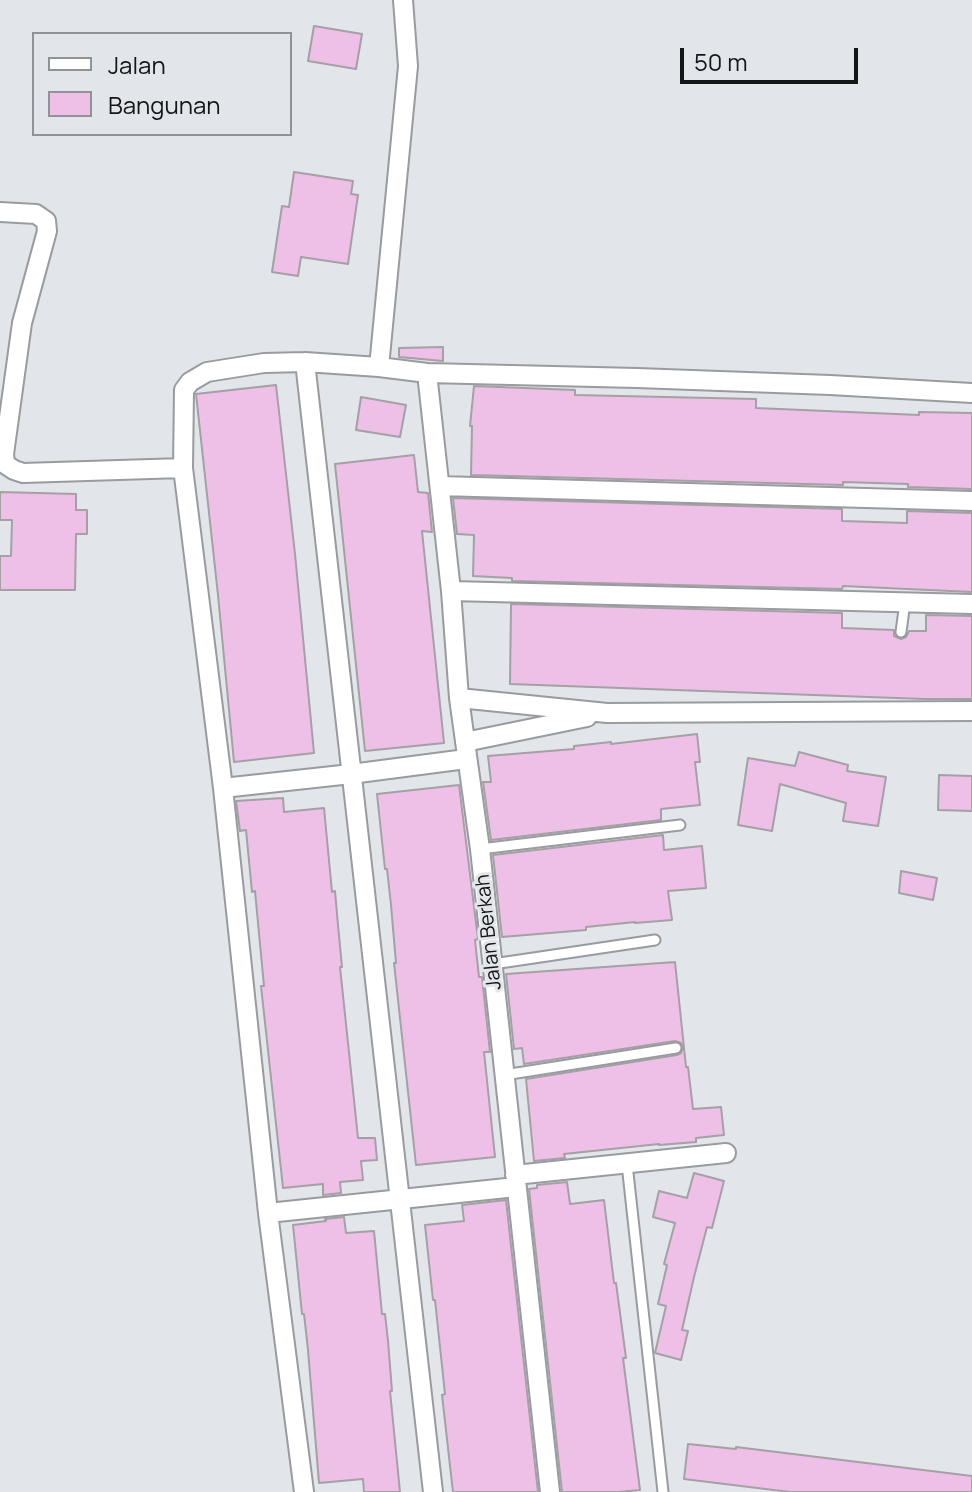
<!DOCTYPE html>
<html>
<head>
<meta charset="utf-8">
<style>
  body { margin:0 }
  #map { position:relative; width:972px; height:1492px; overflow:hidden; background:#e2e5ea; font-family:Manrope,sans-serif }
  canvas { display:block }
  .legend { position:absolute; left:32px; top:32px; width:260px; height:104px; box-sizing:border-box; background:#e2e5ea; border:2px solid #909296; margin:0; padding:10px 14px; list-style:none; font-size:24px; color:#141517 }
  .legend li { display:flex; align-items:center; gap:16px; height:40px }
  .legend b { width:40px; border:2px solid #909296 }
  .scale { position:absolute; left:680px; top:48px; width:178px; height:36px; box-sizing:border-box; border:4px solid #141517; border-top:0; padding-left:10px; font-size:24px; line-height:28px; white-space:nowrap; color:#141517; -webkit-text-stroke:6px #e2e5ea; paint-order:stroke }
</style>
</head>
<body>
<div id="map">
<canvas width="972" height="1492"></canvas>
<ul class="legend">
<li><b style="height:10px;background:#fff"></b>Jalan</li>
<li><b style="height:22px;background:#eec0e8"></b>Bangunan</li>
</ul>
<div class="scale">50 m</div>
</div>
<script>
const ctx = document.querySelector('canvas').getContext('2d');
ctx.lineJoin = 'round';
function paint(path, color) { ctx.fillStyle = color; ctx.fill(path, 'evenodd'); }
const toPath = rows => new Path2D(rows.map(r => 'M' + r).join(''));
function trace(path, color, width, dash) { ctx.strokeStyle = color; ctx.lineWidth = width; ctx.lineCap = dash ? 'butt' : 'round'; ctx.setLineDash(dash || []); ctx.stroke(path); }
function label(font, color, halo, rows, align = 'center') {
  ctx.font = font + ' Manrope,sans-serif'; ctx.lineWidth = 6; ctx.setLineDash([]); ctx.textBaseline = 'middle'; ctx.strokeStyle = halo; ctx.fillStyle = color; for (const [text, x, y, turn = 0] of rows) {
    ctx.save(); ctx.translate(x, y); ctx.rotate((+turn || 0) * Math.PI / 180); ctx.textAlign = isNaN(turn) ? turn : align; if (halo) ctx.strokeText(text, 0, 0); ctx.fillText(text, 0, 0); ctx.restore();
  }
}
const building = toPath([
  [314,26,362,34,356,69,308,61,314,26],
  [294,172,353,181,351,194,358,195,348,264,301,257,298,276,272,272,282,206,289,207,294,172],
  [443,347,443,361,399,357,399,348,443,347],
  [276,385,295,554,314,753,234,762,218,595,196,394,276,385],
  [474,386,575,390,575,395,756,399,756,408,919,415,919,412,972,413,972,489,908,487,908,484,843,482,843,485,471,475,472,426,470,426,474,386],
  [361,397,406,405,400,437,356,430,361,397],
  [414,455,418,492,428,493,432,532,422,531,444,743,365,751,335,464,414,455],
  [0,492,76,494,76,510,87,510,87,534,76,534,75,590,0,590,0,556,11,556,12,520,0,520,0,492],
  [453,498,842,509,842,521,907,523,907,511,972,513,972,592,843,586,842,589,512,581,512,578,473,576,474,535,457,534,453,498],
  [511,604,842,613,842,628,894,630,894,636,901,639,906,637,909,631,926,631,926,615,972,616,972,699,924,699,510,684,511,604],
  [697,734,700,762,695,762,700,805,661,809,661,820,491,840,483,782,491,782,488,756,574,749,574,746,611,742,611,744,697,734],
  [799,752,848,765,847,771,886,777,878,826,843,821,846,803,780,784,772,831,738,825,748,758,795,766,799,752],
  [939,775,972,776,972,811,938,810,939,775],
  [459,785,478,939,475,940,479,977,482,977,490,1052,484,1052,495,1157,416,1165,394,963,396,963,391,905,387,869,385,869,377,794,459,785],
  [283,798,284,812,324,808,332,892,335,891,338,925,342,967,340,967,358,1138,375,1138,377,1160,361,1161,363,1180,340,1182,341,1193,323,1195,323,1184,283,1188,261,986,264,986,255,891,252,892,246,830,240,831,236,801,283,798],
  [663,835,664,850,702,846,706,888,668,891,672,920,635,923,635,922,586,927,586,930,502,937,493,855,663,835],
  [901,871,937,878,933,900,899,893,901,871],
  [675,962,686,1067,688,1067,693,1109,721,1107,724,1135,696,1138,696,1142,659,1145,659,1144,564,1154,565,1158,534,1161,526,1079,677,1055,681,1053,683,1048,681,1043,675,1041,524,1064,522,1048,514,1049,506,974,675,962],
  [694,1173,724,1181,712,1228,707,1227,694,1277,682,1330,688,1331,681,1360,655,1353,666,1306,658,1304,667,1265,664,1264,675,1223,653,1217,659,1191,687,1198,694,1173],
  [567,1182,570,1204,604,1200,614,1283,616,1283,626,1358,623,1358,640,1490,619,1492,562,1492,529,1189,537,1188,537,1185,567,1182],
  [506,1200,538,1492,453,1492,442,1395,445,1394,435,1300,433,1300,425,1225,464,1221,462,1205,506,1200],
  [344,1217,346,1233,374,1231,382,1314,385,1314,388,1341,392,1391,390,1391,400,1492,364,1492,363,1479,319,1483,308,1350,304,1314,302,1314,293,1225,326,1221,325,1219,344,1217],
  [688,1444,736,1449,736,1447,972,1476,972,1492,790,1492,684,1479,688,1444]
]);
const service = toPath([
  [901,632,905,602],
  [480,849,680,825],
  [493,964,655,940],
  [504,1075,676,1048],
  [627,1164,663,1492]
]);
const minor = toPath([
  [0,212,36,214,46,221,47,231,22,323,4,454,5,464,14,470,23,473,183,468],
  [305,362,433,1492],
  [379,367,408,66,403,0],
  [427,373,451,591,459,698,480,849,550,1492],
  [440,486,972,501],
  [451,591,972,604],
  [459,698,607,713,972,711],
  [465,742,587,717],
  [223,788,351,774,466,759],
  [515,1175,726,1153],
  [268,1213,516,1187],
  [304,1492,268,1213,223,788,183,468,184,390,190,382,207,372,264,363,305,362,379,367,427,373,637,378,830,385,972,393]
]);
const streetNames = [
  ["Jalan Berkah",489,932,-96]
];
paint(building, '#eec0e8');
trace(building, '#a5a0a4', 2);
trace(service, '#989b9f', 13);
trace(minor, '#989b9f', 22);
trace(service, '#fff', 9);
trace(minor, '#fff', 18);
label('20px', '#141517', '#e2e5ea', streetNames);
</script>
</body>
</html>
